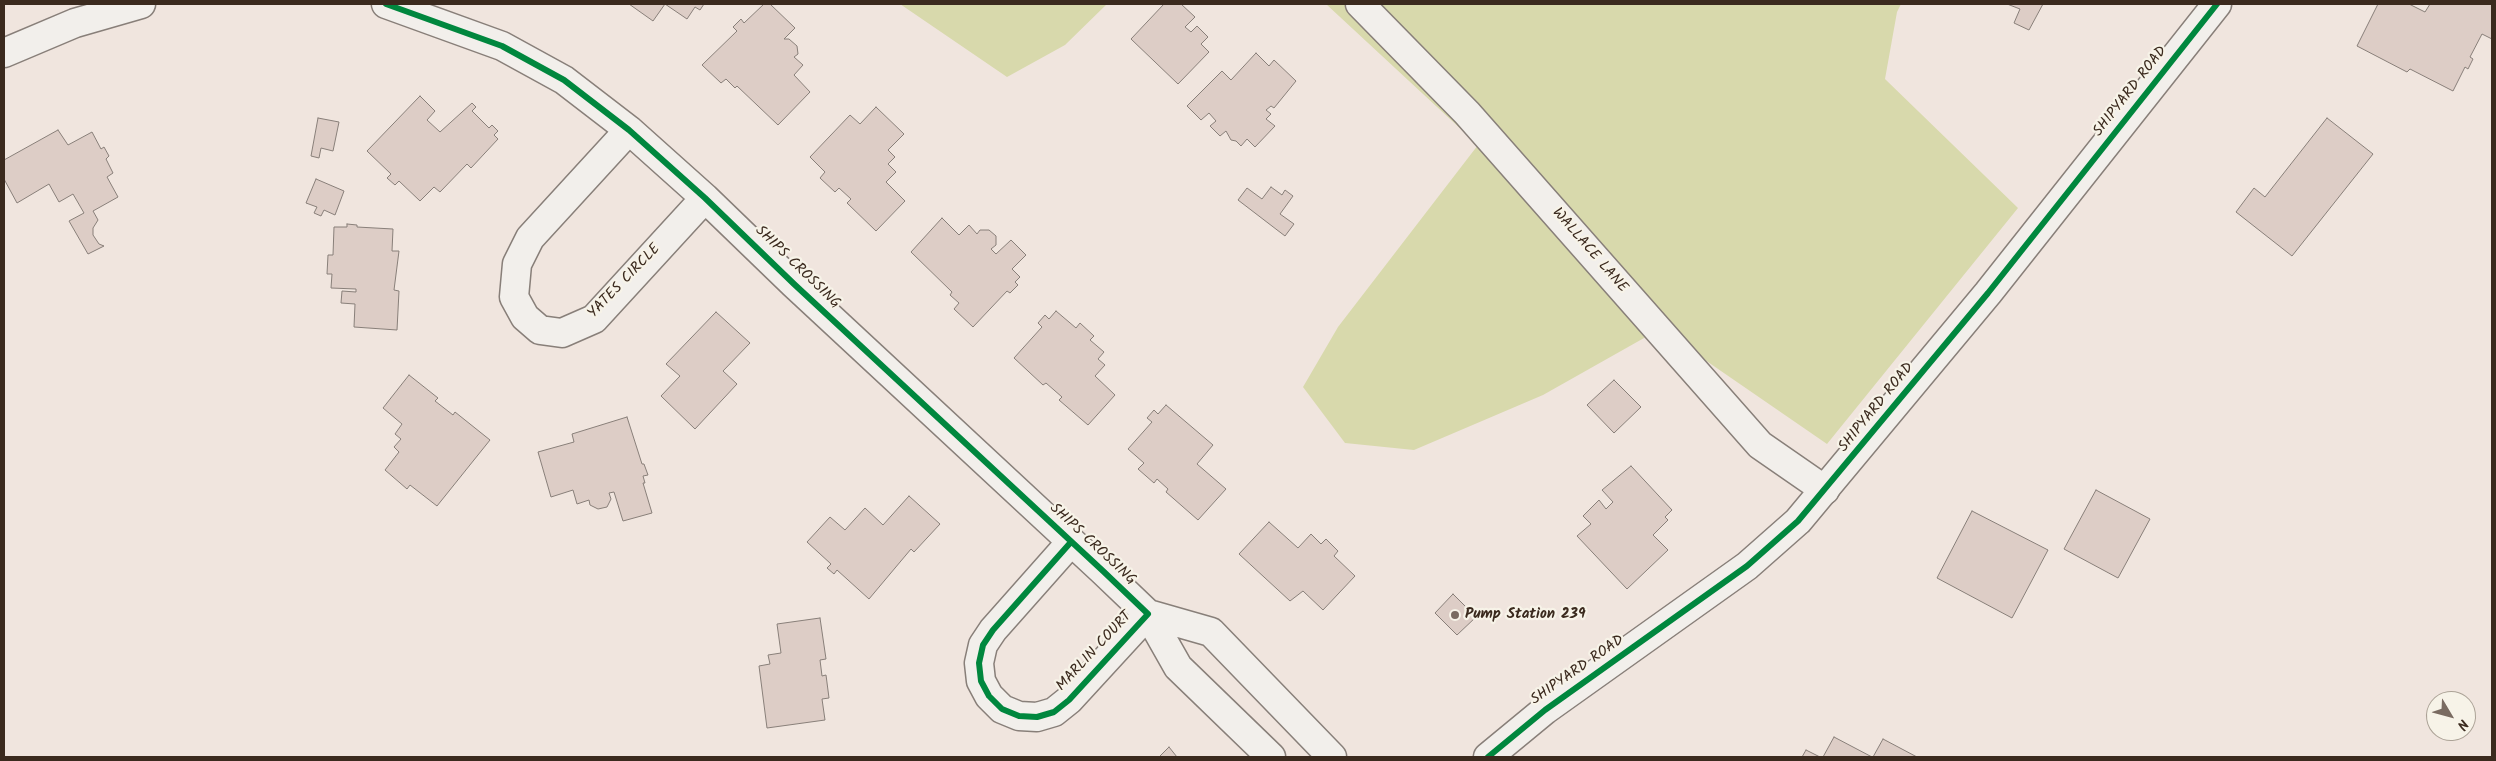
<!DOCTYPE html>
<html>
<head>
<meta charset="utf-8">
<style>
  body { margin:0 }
  #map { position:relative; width:2496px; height:761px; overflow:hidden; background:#f0e5de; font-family:Kalam,sans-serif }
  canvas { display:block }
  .frame { position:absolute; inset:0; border:5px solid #3b2a1e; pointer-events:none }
  .north { position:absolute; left:2426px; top:691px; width:50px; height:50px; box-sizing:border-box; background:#f7f3e8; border:1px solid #aca397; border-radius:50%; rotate:127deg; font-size:14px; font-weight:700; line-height:20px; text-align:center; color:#3b2a1e }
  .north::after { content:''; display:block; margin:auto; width:18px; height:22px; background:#7a6b61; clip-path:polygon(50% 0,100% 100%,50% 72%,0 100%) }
</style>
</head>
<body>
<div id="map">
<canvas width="2496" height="761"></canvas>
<div class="frame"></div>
<div class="north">N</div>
</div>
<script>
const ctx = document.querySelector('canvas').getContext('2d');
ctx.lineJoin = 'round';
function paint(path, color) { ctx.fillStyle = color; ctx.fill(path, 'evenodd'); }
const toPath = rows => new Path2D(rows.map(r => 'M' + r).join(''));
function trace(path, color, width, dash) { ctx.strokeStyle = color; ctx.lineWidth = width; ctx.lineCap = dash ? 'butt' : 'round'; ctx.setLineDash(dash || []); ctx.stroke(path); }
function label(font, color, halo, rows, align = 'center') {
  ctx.font = font + ' Kalam,sans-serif'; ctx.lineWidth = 4.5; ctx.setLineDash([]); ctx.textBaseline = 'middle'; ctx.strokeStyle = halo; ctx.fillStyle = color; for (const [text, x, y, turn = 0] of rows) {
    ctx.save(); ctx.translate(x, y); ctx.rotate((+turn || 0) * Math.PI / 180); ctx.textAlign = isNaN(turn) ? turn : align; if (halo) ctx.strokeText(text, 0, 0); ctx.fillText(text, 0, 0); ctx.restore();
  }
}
const green = toPath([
  [900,4,1107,4,1065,45,1007,77],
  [1326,4,1901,4,1897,12,1885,79,2018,208,1827,444,1660,329,1543,395,1414,450,1345,443,1303,387,1338,327,1478,145]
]);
const building = toPath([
  [629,4,704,4,700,10,695,7,687,19,665,4,653,21,629,4],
  [764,4,770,4,795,28,784,39,789,39,797,46,798,54,794,57,803,65,794,75,810,92,778,125,737,86,735,88,726,79,721,83,702,65,737,31,733,27,741,19,744,23,764,4],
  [1164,4,1181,4,1195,17,1185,27,1191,32,1197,26,1208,37,1201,44,1209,52,1178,84,1131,39,1164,4],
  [2007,4,2043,4,2029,30,2014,23,2020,9,2007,4],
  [2378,4,2409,4,2425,12,2430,4,2492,4,2492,39,2482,34,2470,57,2473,59,2468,69,2465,67,2453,91,2410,69,2407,72,2357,46,2378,4],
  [1256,53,1269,66,1274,60,1296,81,1274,108,1271,106,1266,110,1271,114,1266,119,1275,126,1255,147,1247,139,1241,146,1236,141,1231,140,1226,131,1220,136,1210,126,1216,121,1209,113,1201,120,1187,106,1222,71,1231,80,1256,53],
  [420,96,435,111,427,120,440,132,472,103,476,107,472,111,489,128,492,125,498,131,494,135,498,139,471,168,467,164,440,192,434,187,420,201,399,181,395,185,387,178,391,174,367,151,420,96],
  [876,107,904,134,888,150,895,157,888,164,896,172,886,182,905,201,876,231,847,203,851,199,839,188,835,192,820,178,825,172,810,157,850,115,860,124,876,107],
  [318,118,339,122,333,151,321,148,319,158,311,156,318,118],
  [2327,118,2373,154,2292,256,2236,212,2254,188,2265,197,2327,118],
  [58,130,68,145,92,132,101,149,104,147,109,156,106,159,113,173,107,177,118,197,93,211,98,220,93,228,93,235,99,244,104,246,88,254,69,221,84,213,73,194,59,202,49,184,17,203,4,179,4,160,58,130],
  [316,179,344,191,335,215,324,210,321,216,314,213,317,207,306,203,316,179],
  [1271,187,1282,195,1285,190,1293,196,1280,214,1294,224,1285,236,1238,200,1247,188,1262,199,1271,187],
  [942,218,959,235,969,225,977,234,980,230,989,230,996,236,996,245,991,249,996,254,1011,240,1026,255,1012,269,1020,277,1015,282,1018,285,1010,293,1007,291,973,327,954,309,959,303,950,295,952,292,911,252,942,218],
  [347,224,357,225,357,227,393,229,392,251,399,251,394,290,399,291,397,330,354,327,355,304,341,303,342,291,356,292,356,289,331,288,332,274,327,274,328,255,333,255,334,227,347,227,347,224],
  [1056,311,1076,328,1080,323,1094,336,1090,340,1104,352,1098,359,1105,365,1095,376,1115,395,1088,425,1059,400,1062,397,1046,383,1043,385,1014,358,1042,327,1038,323,1045,315,1049,319,1056,311],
  [716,312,750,343,723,371,737,384,695,429,661,396,680,376,666,364,716,312],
  [409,375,438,398,435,401,453,415,455,412,490,440,437,506,410,485,407,489,385,470,399,452,394,447,401,439,395,434,402,424,383,408,409,375],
  [1614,380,1641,407,1614,433,1587,405,1614,380],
  [1166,405,1213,445,1197,464,1226,489,1198,520,1166,492,1168,489,1157,479,1154,483,1138,469,1144,463,1128,449,1152,422,1147,418,1154,410,1158,414,1166,405],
  [627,417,642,464,644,464,648,475,643,476,645,483,643,483,652,513,623,521,614,492,609,493,611,499,607,507,598,509,590,505,589,500,577,504,573,490,551,497,538,452,574,442,572,434,627,417],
  [1631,466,1672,510,1665,517,1668,520,1653,535,1668,550,1627,589,1577,536,1591,524,1583,516,1599,500,1606,509,1613,502,1602,490,1631,466],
  [2096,490,2150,519,2118,578,2064,549,2096,490],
  [909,496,940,524,914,552,911,549,869,599,837,570,834,574,827,568,831,564,807,542,830,517,845,530,865,508,883,525,909,496],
  [1972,511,2048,550,2012,618,1937,578,1972,511],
  [1269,522,1298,548,1311,534,1321,544,1326,539,1338,551,1334,556,1355,576,1323,610,1303,591,1290,601,1239,554,1269,522],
  [1453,594,1476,617,1457,635,1435,613,1453,594],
  [820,618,826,659,820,660,822,676,826,675,829,698,822,699,825,720,767,728,759,666,770,664,768,655,781,653,777,624,820,618],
  [1834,737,1872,757,1823,757,1834,737],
  [1883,739,1917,757,1873,757,1883,739],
  [1169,747,1177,757,1159,757,1169,747],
  [1806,750,1820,757,1802,757,1806,750]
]);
const street = toPath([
  [386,4,502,46,564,80,629,130,705,198,794,284,1103,571,1148,614,1069,700,1054,712,1037,717,1019,716,1002,709,989,696,981,681,979,663,983,645,993,630,1071,542],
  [1360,4,1467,113,1760,445,1825,490],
  [4,53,75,23,141,4],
  [629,130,530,238,517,264,514,297,525,317,540,330,562,333,594,319,705,198],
  [1271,757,1178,667,1148,614,1211,632,1332,757]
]);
const secondary = toPath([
  [1488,757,1545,710,1747,566,1798,521,1988,293,2217,4]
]);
const cycleway = toPath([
  [386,4,502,46,564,80,629,130,705,198,794,284,1103,571,1148,614,1069,700,1054,712,1037,717,1019,716,1002,709,989,696,981,681,979,663,983,645,993,630,1071,542],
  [1488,757,1545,710,1747,566,1798,521,1988,293,2217,4]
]);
const markers = [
  [1455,615,5,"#7a6b61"]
];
const streetNames = [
  ["SHIPYARD ROAD",2131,92,-52],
  ["WALLACE LANE",1589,251,49],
  ["SHIPS CROSSING",797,268,44],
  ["YATES CIRCLE",625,282,-46],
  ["SHIPYARD ROAD",1877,408,-51],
  ["SHIPS CROSSING",1092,545,43],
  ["MARLIN COURT",1095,652,-47],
  ["SHIPYARD ROAD",1578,671,-35]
];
const poiNames = [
  ["Pump Station 239",1465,615]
];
paint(green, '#d8d9ac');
paint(building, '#ddcdc6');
trace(building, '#887f79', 1);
trace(street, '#887f79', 31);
trace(secondary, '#887f79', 31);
trace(street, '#f2efeb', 28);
trace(secondary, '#f2efeb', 28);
trace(cycleway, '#00873e', 6);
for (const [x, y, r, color] of markers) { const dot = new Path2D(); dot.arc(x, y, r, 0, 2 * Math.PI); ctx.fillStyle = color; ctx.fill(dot); trace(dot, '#f7f3e8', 2); }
label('15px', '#3b2a1e', '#f7f3e8', streetNames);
label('bold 15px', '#3b2a1e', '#f7f3e8', poiNames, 'left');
</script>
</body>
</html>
